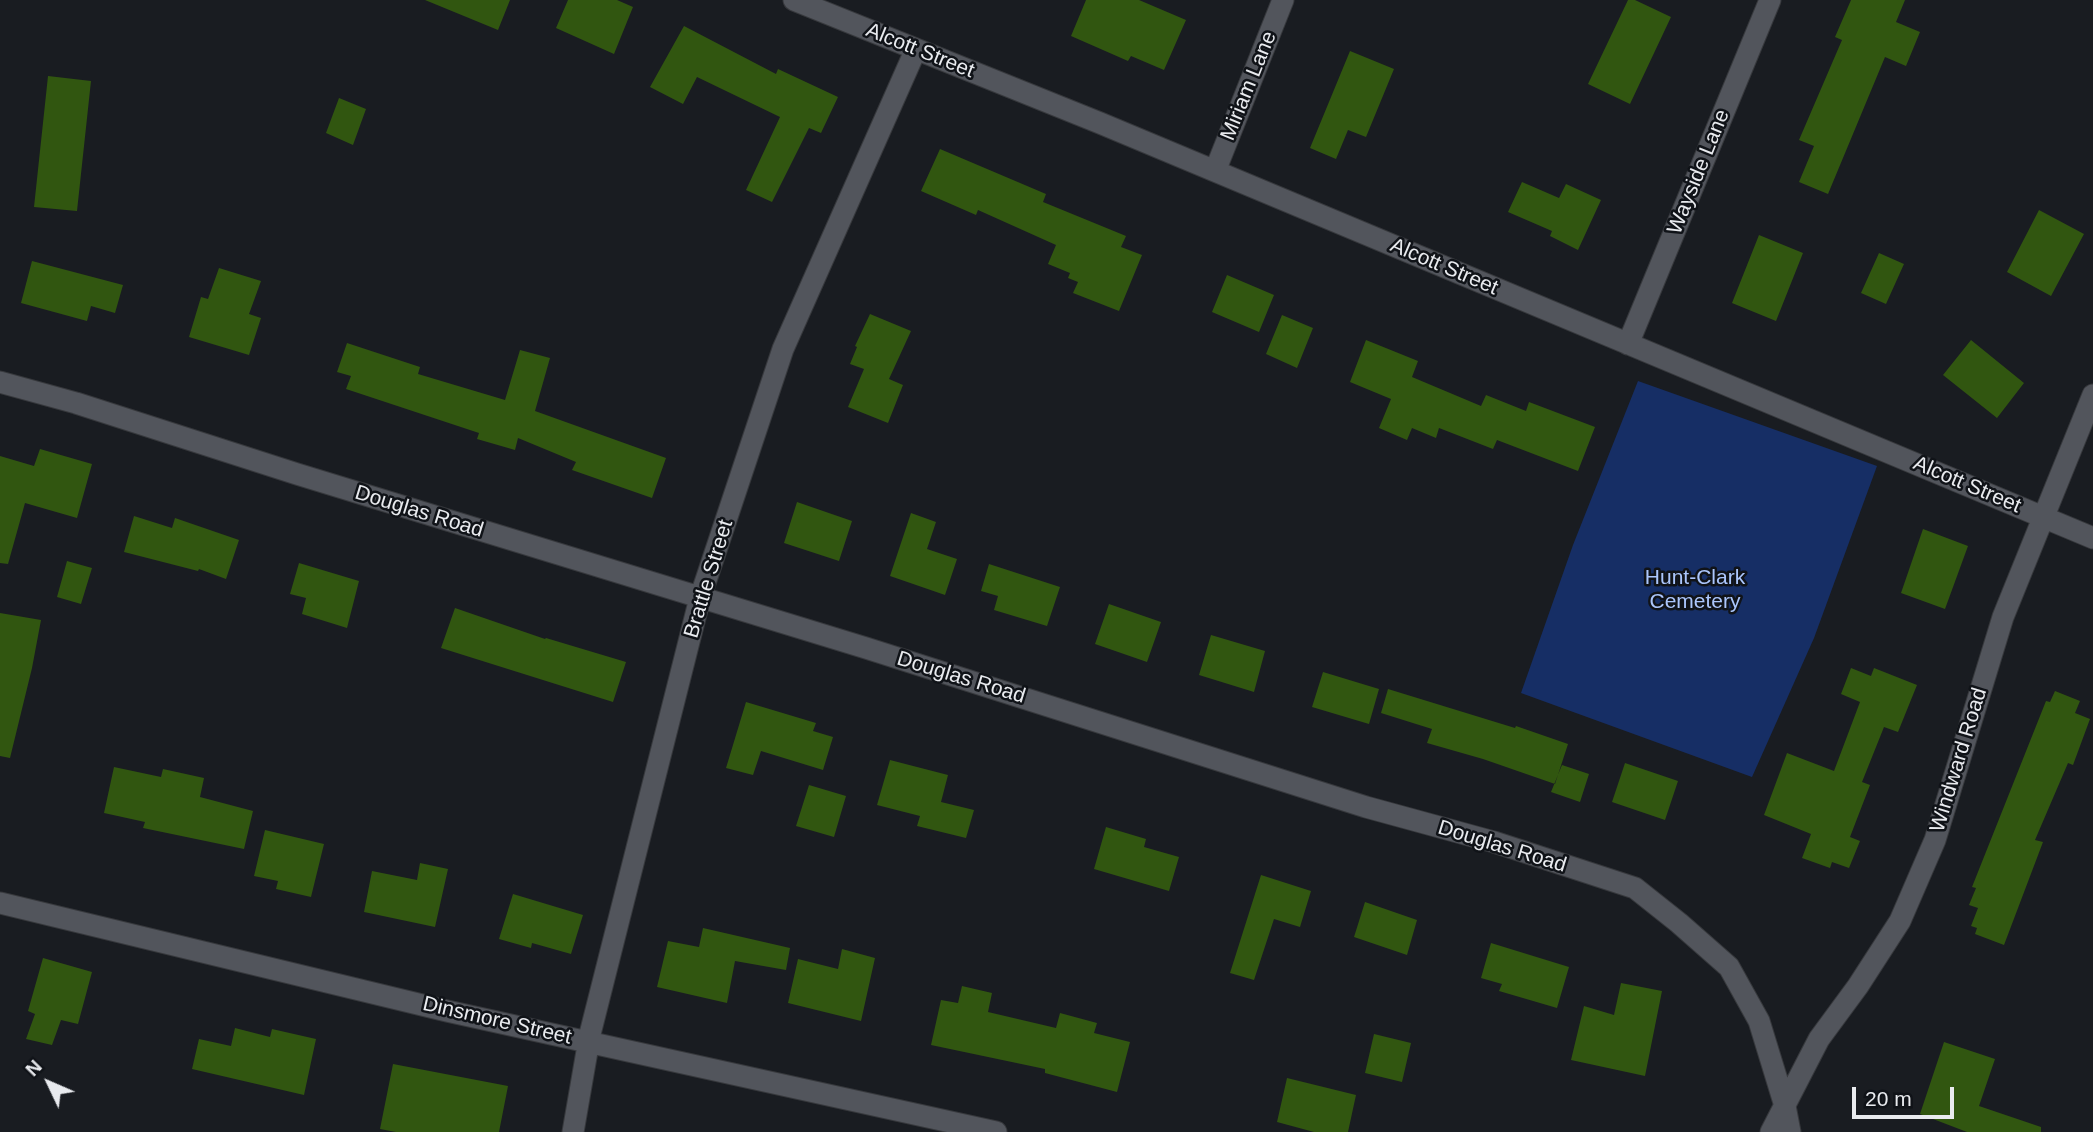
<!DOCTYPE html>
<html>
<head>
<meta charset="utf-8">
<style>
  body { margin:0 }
  #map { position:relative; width:2093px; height:1132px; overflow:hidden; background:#191c21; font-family:Arial,sans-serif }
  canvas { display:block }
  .north { position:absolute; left:14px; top:1048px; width:70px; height:70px; -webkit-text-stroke:5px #101318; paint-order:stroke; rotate:314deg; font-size:19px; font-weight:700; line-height:28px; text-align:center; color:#e9ebef }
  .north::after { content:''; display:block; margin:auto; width:24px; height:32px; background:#e9ebef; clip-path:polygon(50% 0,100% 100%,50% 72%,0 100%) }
  .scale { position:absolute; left:1852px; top:1087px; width:102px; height:32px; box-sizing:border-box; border:4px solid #e9ebef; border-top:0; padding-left:9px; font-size:21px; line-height:24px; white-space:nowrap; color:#e9ebef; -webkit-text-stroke:5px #101318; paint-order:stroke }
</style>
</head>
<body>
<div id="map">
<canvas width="2093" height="1132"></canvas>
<div class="north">N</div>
<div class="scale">20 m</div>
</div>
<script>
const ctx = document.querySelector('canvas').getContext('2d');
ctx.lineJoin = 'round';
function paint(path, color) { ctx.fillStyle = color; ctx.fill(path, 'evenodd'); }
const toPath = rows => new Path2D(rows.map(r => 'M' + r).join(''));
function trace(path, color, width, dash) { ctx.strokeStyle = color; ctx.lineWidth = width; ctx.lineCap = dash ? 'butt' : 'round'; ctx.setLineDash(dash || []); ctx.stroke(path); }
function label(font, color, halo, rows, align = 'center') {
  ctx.font = font + ' Arial,sans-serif'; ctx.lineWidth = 5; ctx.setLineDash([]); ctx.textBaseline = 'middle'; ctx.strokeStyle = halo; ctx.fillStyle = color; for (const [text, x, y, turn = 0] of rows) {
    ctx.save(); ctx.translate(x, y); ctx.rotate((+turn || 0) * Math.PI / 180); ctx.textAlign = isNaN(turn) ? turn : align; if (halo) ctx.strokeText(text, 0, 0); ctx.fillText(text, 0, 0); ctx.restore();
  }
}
const green = toPath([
  [1638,381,1877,466,1814,638,1752,777,1521,693,1573,545]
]);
const building = toPath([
  [425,0,510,0,498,30],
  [568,0,617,0,633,7,614,54,556,28],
  [1086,0,1139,0,1186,20,1164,70,1131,56,1128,61,1071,36],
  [1628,0,1635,0,1671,17,1630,104,1588,84],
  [1851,0,1905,0,1896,22,1920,32,1906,66,1885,57,1828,194,1799,182,1814,146,1799,140,1842,40,1835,37],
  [684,26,776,74,778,69,838,97,821,133,809,128,772,202,746,190,780,117,697,77,683,104,650,87],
  [1350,51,1394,69,1366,137,1348,130,1336,159,1310,148],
  [48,76,91,81,77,211,34,207],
  [339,98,366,109,353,145,326,133],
  [940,149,1046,194,1043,202,1126,236,1121,247,1142,255,1119,311,1073,293,1078,282,1068,278,1070,273,1048,264,1056,245,978,210,976,215,921,191],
  [1522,182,1559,198,1566,184,1601,200,1578,250,1550,236,1552,231,1508,212],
  [2039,210,2084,234,2051,296,2007,272],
  [1759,235,1803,253,1776,321,1732,303],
  [1879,253,1904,264,1886,304,1861,293],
  [32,261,123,285,115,313,91,306,87,321,21,303],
  [219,268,261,281,249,314,261,318,249,355,189,337,201,297,208,299],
  [1227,275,1274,295,1259,332,1212,312],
  [870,314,911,331,889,379,903,385,888,423,848,407,864,369,850,364,857,347,855,346],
  [1282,315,1313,328,1297,368,1266,354],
  [1366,340,1418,361,1412,377,1481,406,1486,395,1526,411,1529,402,1595,427,1578,471,1497,440,1493,449,1439,428,1436,438,1412,428,1407,440,1379,428,1391,399,1350,382],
  [1971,340,2024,383,1997,418,1943,375],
  [347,343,420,367,418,374,505,400,520,350,550,358,535,411,666,458,652,498,572,470,576,462,518,438,515,450,477,439,479,433,346,389,351,376,337,372],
  [40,449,92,464,77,518,25,503,8,564,0,563,0,456,34,466],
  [797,502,852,521,839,561,784,543],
  [911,513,936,522,927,549,957,559,945,595,890,576],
  [134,516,172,528,175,518,239,540,226,579,199,569,198,571,124,552],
  [1923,529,1968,546,1945,609,1901,593],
  [67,561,92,568,81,604,57,597],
  [299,563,359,581,347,628,302,614,306,598,290,594],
  [989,564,1060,587,1047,626,994,610,998,596,981,591],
  [1109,604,1161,622,1147,662,1095,644],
  [455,608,545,639,546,638,626,662,613,702,441,648],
  [0,613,41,620,32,668,10,758,0,756],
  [1211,635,1265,651,1254,692,1199,675],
  [1851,668,1871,676,1874,668,1917,685,1898,732,1884,727,1862,782,1870,785,1850,837,1860,841,1849,868,1832,862,1830,868,1802,858,1811,834,1764,815,1787,753,1834,771,1860,702,1841,694],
  [1323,672,1379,689,1369,724,1312,707],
  [1388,689,1515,728,1516,726,1568,744,1555,784,1483,759,1427,743,1432,729,1381,713],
  [2055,691,2080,701,2075,713,2090,719,2073,765,2068,763,2035,840,2043,842,2004,945,1975,934,1977,928,1971,926,1978,908,1969,905,1976,888,1972,887,2046,701,2050,702],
  [746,702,816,723,813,731,833,737,823,770,761,751,753,775,726,768],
  [890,760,948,775,941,802,974,810,966,838,917,826,920,816,877,805],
  [1625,763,1678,781,1665,820,1612,802],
  [1562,765,1589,774,1580,802,1551,792],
  [114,767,161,777,163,769,204,778,200,797,253,811,244,849,143,828,145,822,104,813],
  [809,785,846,796,834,837,796,826],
  [1106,827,1146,839,1144,847,1179,857,1169,891,1094,869],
  [265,830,324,844,311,897,276,889,278,881,254,876],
  [420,863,448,869,435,927,364,912,372,871,417,880],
  [1261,875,1311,891,1300,927,1274,919,1254,980,1230,973],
  [513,894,583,915,571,954,532,943,531,948,499,939],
  [1365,902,1417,920,1407,955,1354,937],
  [703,928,790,948,786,970,735,961,727,1003,657,987,668,941,699,947],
  [1491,943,1569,967,1557,1008,1499,991,1502,984,1481,978],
  [842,949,875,958,861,1021,788,1003,798,959,838,969],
  [43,958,92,972,78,1024,61,1020,52,1045,26,1039,35,1014,28,1011],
  [1621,983,1662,991,1645,1076,1571,1060,1584,1006,1614,1015],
  [962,986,992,993,988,1012,1056,1028,1060,1013,1097,1023,1094,1033,1130,1042,1117,1092,1045,1073,1045,1069,931,1045,941,1000,958,1003],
  [235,1028,270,1037,272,1029,316,1039,304,1095,192,1069,199,1039,231,1046],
  [1374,1034,1411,1043,1402,1082,1365,1073],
  [1944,1042,1995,1059,1979,1106,2041,1127,2041,1132,1967,1132,1920,1114],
  [393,1064,508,1086,499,1132,396,1132,380,1129],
  [1287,1078,1356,1095,1348,1132,1314,1132,1277,1122]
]);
const minor = toPath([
  [794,0,1100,123,2093,538],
  [1215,171,1283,0],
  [1628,344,1770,0],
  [0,382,76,403,297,474,866,648,1366,807,1494,842,1635,888,1679,923,1729,967,1759,1021,1785,1106,1790,1132],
  [0,903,447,1011,996,1132],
  [573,1132,590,1034,700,598,783,349,916,49],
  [1771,1132,1819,1039,1858,986,1900,921,1935,840,2003,617,2093,395]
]);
const streetNames = [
  ["Alcott Street",920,51,22],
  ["Miriam Lane",1249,86,-68],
  ["Wayside Lane",1699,172,-68],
  ["Alcott Street",1444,267,23],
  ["Alcott Street",1967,485,23],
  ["Douglas Road",419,512,17],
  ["Brattle Street",709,579,-73],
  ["Douglas Road",961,678,17],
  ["Windward Road",1959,760,-73],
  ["Douglas Road",1502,847,17],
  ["Dinsmore Street",497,1021,13]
];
const parkNames = [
  ["Hunt-Clark",1695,578],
  ["Cemetery",1695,602]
];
paint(green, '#162e65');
paint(building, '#315610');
trace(minor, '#37393d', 23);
trace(minor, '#52555c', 21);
label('21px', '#e9ebef', '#101318', streetNames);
label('21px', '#abc6fc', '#101318', parkNames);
</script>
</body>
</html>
